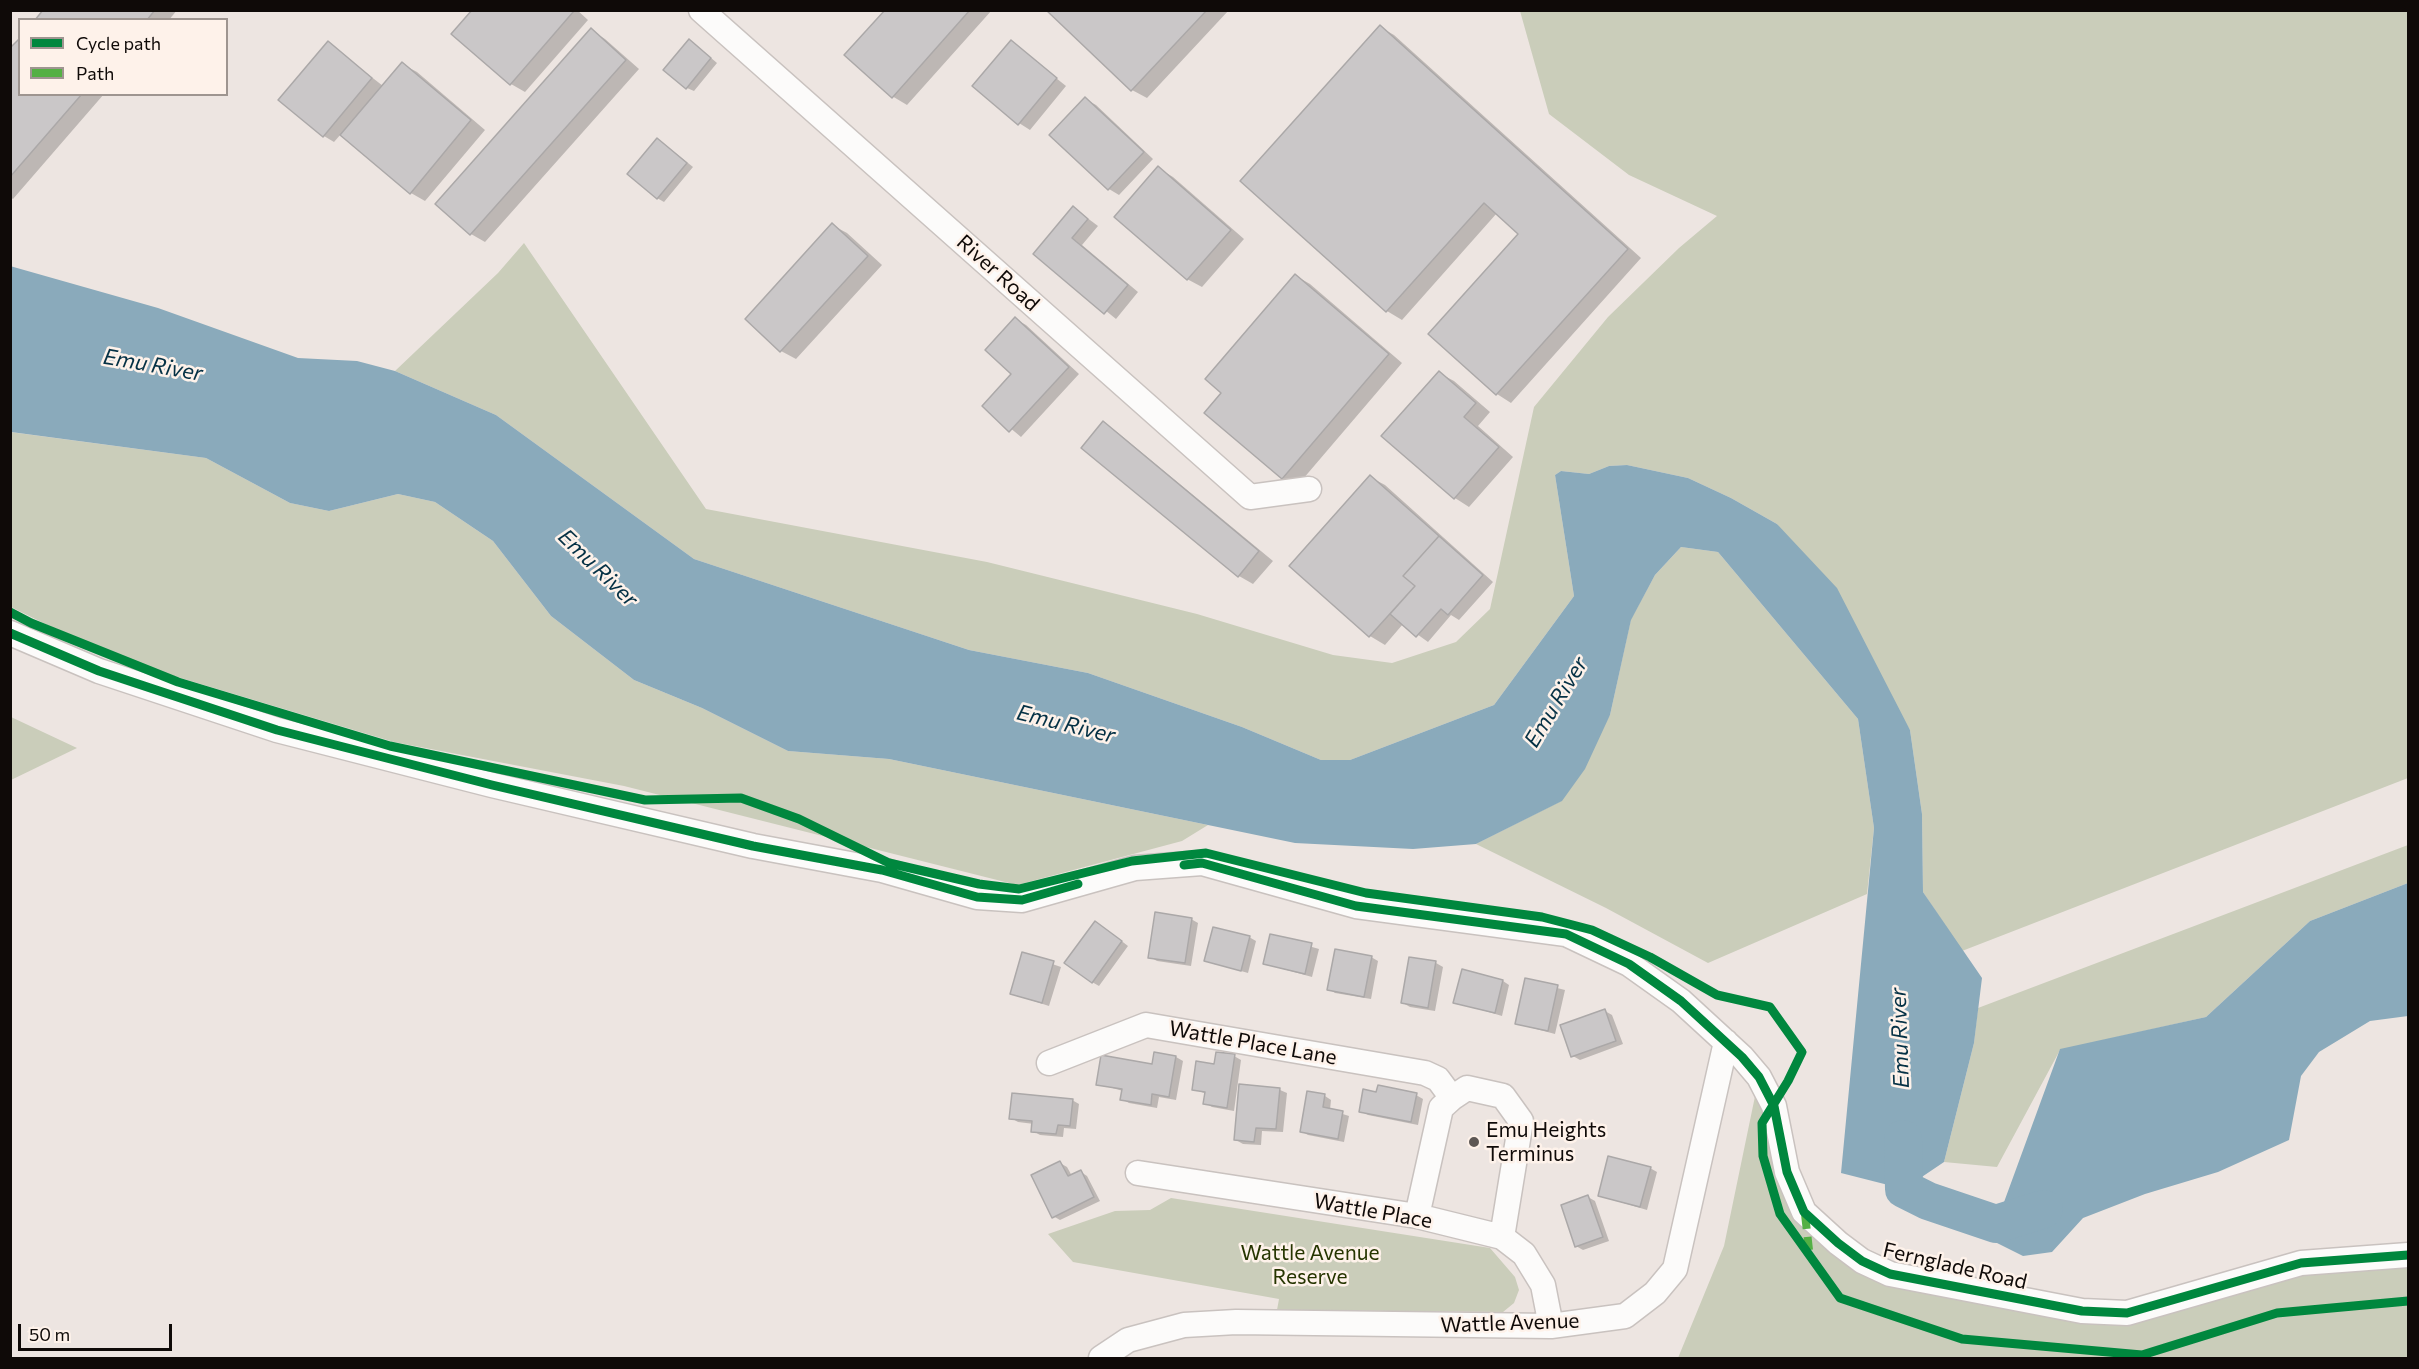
<!DOCTYPE html>
<html>
<head>
<meta charset="utf-8">
<style>
  body { margin:0 }
  #map { position:relative; width:2419px; height:1369px; overflow:hidden; background:#ede5e1; font-family:Commissioner,sans-serif }
  canvas { display:block }
  .frame { position:absolute; inset:0; border:12px solid #0f0a08; pointer-events:none }
  .legend { position:absolute; left:18px; top:18px; width:210px; height:78px; box-sizing:border-box; background:#fef2ea; border:2px solid #9e9590; margin:0; padding:8px 10px; list-style:none; font-size:18px; color:#0f0a08 }
  .legend li { display:flex; align-items:center; gap:12px; height:30px }
  .legend b { width:30px; border:2px solid #9e9590 }
  .scale { position:absolute; left:18px; top:1324px; width:154px; height:27px; box-sizing:border-box; border:3px solid #0f0a08; border-top:0; padding-left:8px; font-size:18px; line-height:21px; white-space:nowrap; color:#0f0a08; -webkit-text-stroke:4px #fef2ea; paint-order:stroke }
</style>
</head>
<body>
<div id="map">
<canvas width="2419" height="1369"></canvas>
<div class="frame"></div>
<ul class="legend">
<li><b style="height:8px;background:#00873e"></b>Cycle path</li>
<li><b style="height:8px;background:#54b044"></b>Path</li>
</ul>
<div class="scale">50 m</div>
</div>
<script>
const ctx = document.querySelector('canvas').getContext('2d');
ctx.lineJoin = 'round';
function paint(path, color) { ctx.fillStyle = color; ctx.fill(path, 'evenodd'); }
const toPath = rows => new Path2D(rows.map(r => 'M' + r).join(''));
function trace(path, color, width, dash) { ctx.strokeStyle = color; ctx.lineWidth = width; ctx.lineCap = dash ? 'butt' : 'round'; ctx.setLineDash(dash || []); ctx.stroke(path); }
function label(font, color, halo, rows, align = 'center') {
  ctx.font = font + ' Commissioner,sans-serif'; ctx.lineWidth = 5; ctx.setLineDash([]); ctx.textBaseline = 'middle'; ctx.strokeStyle = halo; ctx.fillStyle = color; for (const [text, x, y, turn = 0] of rows) {
    ctx.save(); ctx.translate(x, y); ctx.rotate((+turn || 0) * Math.PI / 180); ctx.textAlign = isNaN(turn) ? turn : align; if (halo) ctx.strokeText(text, 0, 0); ctx.fillText(text, 0, 0); ctx.restore();
  }
}
const green = toPath([
  [1520,11,2408,11,2408,778,1962,951,1923,892,1922,814,1910,730,1777,524,1731,498,1688,478,1627,465,1609,466,1589,474,1561,471,1555,475,1574,596,1494,705,1350,760,1321,760,1242,727,1088,673,969,650,694,559,496,415,395,371,498,273,524,243,706,509,987,562,1197,614,1333,655,1392,663,1456,642,1490,609,1534,407,1608,317,1679,248,1717,216,1629,175,1549,114],
  [10,432,206,458,290,503,329,511,398,494,435,502,493,541,551,616,634,680,702,708,788,751,889,759,1208,825,1182,841,1017,885,624,786,394,742,114,658,11,607],
  [1681,547,1718,552,1858,719,1874,828,1867,894,1708,963,1606,908,1476,844,1561,801,1610,715,1631,619,1655,575],
  [11,717,77,748,11,780],
  [2408,845,2408,883,2310,921,2206,1017,2060,1050,1997,1167,1944,1162,1974,1043,1978,1008],
  [1759,1077,1804,1212,1862,1261,2082,1311,2301,1263,2408,1255,2408,1358,1678,1358,1724,1246],
  [1171,1198,1490,1248,1515,1277,1519,1290,1514,1303,1503,1312,1277,1310,1279,1299,1073,1262,1048,1234,1115,1211,1150,1210]
]);
const water = toPath([
  [10,266,158,308,298,358,357,361,395,371,496,415,694,559,969,650,1088,673,1242,727,1321,760,1350,760,1494,705,1574,596,1555,475,1561,471,1589,474,1609,466,1627,465,1688,478,1731,498,1777,524,1837,588,1910,730,1922,814,1923,892,1982,978,1974,1043,1944,1162,1904,1189,1841,1173,1874,828,1858,719,1718,552,1681,547,1655,575,1631,620,1610,715,1585,769,1562,801,1476,844,1413,849,1295,843,889,759,788,751,702,708,634,680,551,616,493,541,435,502,398,494,329,511,290,503,206,458,11,432],
  [2408,883,2408,1016,2370,1021,2319,1052,2301,1076,2289,1140,2218,1172,2145,1194,2083,1218,2052,1252,2023,1256,1997,1243,1996,1224,2060,1049,2206,1017,2310,921]
]);
const shadow = toPath([
  [44,10,177,10,169,20,37,20],
  [474,10,577,10,588,20,525,92,511,84],
  [887,10,992,10,907,105,892,96],
  [1048,10,1229,10,1147,98,1132,90],
  [1380,27,1394,35,1641,258,1511,403,1497,394,1431,334,1521,234,1497,213,1402,320,1387,311,1242,181],
  [591,30,605,39,639,69,485,242,471,234],
  [1011,42,1066,86,1030,130,1019,123],
  [328,43,383,86,402,64,417,72,485,130,425,201,411,193,341,134,334,142,324,136],
  [696,45,717,63,694,91,687,88],
  [10,50,20,94,104,94,13,199,10,197],
  [1085,99,1096,105,1153,159,1119,195,1109,189],
  [658,139,693,167,664,202,657,198],
  [1158,168,1173,177,1244,239,1202,287,1187,279],
  [1074,208,1098,226,1082,245,1138,292,1116,319,1036,254],
  [832,225,847,233,882,265,796,359,781,351,747,319],
  [1296,276,1310,284,1402,363,1297,486,1282,478,1223,393],
  [1015,319,1026,325,1079,374,1021,437,984,406,1013,374],
  [1439,373,1454,381,1490,412,1478,426,1513,457,1469,507,1455,498],
  [1103,423,1117,432,1273,561,1253,584,1239,576],
  [1370,477,1385,485,1493,582,1459,620,1451,615,1428,642,1403,624,1385,645,1370,636,1291,566],
  [1191,919,1198,923,1191,966,1157,961,1150,957],
  [1102,926,1128,946,1099,986,1092,982],
  [1271,935,1319,949,1312,977,1265,964],
  [1249,937,1256,941,1248,973,1206,961],
  [1023,954,1061,967,1049,1006,1012,994],
  [1371,957,1378,961,1371,999,1335,993,1329,989],
  [1410,959,1436,963,1443,967,1435,1011,1410,1007,1403,1003],
  [1526,980,1565,990,1555,1034,1517,1024],
  [1503,981,1509,985,1502,1016,1455,1002],
  [1605,1011,1612,1015,1623,1044,1580,1060,1573,1056],
  [1234,1056,1241,1060,1234,1111,1212,1107,1205,1103,1207,1094,1193,1089,1215,1066],
  [1176,1057,1183,1061,1176,1100,1159,1097,1157,1108,1129,1103,1122,1099,1123,1091,1098,1084],
  [1280,1090,1287,1093,1283,1132,1262,1131,1261,1145,1243,1144,1236,1140],
  [1378,1094,1416,1095,1423,1099,1418,1125,1368,1115,1361,1111],
  [1325,1096,1331,1100,1330,1110,1349,1116,1344,1142,1308,1135,1301,1131],
  [1072,1100,1079,1104,1076,1129,1064,1128,1063,1137,1040,1135,1033,1131,1034,1124,1018,1122,1011,1118],
  [1060,1163,1067,1167,1072,1176,1081,1172,1087,1176,1100,1201,1060,1220,1053,1216],
  [1650,1168,1657,1172,1647,1210,1600,1196],
  [1588,1197,1595,1201,1609,1241,1583,1250,1576,1246]
]);
const river = toPath([
  [1903,1139,1904,1189,1928,1201,1996,1224,2044,1209]
]);
const building = toPath([
  [43,10,155,10,147,20,35,20,43,10],
  [472,10,574,10,574,11,510,85,451,34,472,10],
  [885,10,970,10,892,98,844,55,885,10],
  [1046,10,1207,10,1131,91,1046,10],
  [1380,25,1628,249,1496,395,1428,334,1518,234,1484,203,1386,312,1240,181,1380,25],
  [591,28,626,60,470,235,435,204,591,28],
  [20,38,20,94,82,94,10,177,10,48,20,38],
  [689,39,711,58,686,89,663,70,689,39],
  [1011,40,1057,78,1018,125,972,86,1011,40],
  [328,41,372,78,323,137,278,100,328,41],
  [402,62,471,120,410,194,340,135,402,62],
  [1085,97,1144,152,1108,190,1049,135,1085,97],
  [657,138,687,163,657,199,627,174,657,138],
  [1158,166,1231,230,1187,280,1114,217,1158,166],
  [1073,206,1088,219,1072,238,1128,285,1104,314,1033,254,1073,206],
  [832,223,868,256,780,352,745,319,832,223],
  [1295,274,1389,354,1282,479,1204,413,1221,393,1205,379,1295,274],
  [1015,317,1069,367,1009,432,982,406,1011,374,985,350,1015,317],
  [1439,371,1476,403,1464,417,1499,447,1454,499,1381,436,1439,371],
  [1103,421,1259,551,1238,577,1081,448,1103,421],
  [1370,475,1439,536,1403,576,1415,586,1369,637,1289,566,1370,475],
  [1439,536,1483,575,1448,615,1441,609,1416,637,1390,614,1415,586,1403,576,1439,536],
  [1155,912,1192,918,1185,963,1148,958,1155,912],
  [1095,921,1122,941,1092,983,1064,963,1095,921],
  [1213,927,1250,936,1241,971,1204,961,1213,927],
  [1270,934,1312,943,1305,974,1263,964,1270,934],
  [1335,949,1372,956,1364,997,1327,990,1335,949],
  [1022,952,1054,961,1042,1003,1010,994,1022,952],
  [1409,957,1436,961,1428,1008,1401,1003,1409,957],
  [1462,969,1503,980,1495,1013,1453,1003,1462,969],
  [1525,978,1558,985,1548,1031,1515,1024,1525,978],
  [1605,1009,1616,1041,1571,1057,1560,1025,1605,1009],
  [1154,1052,1176,1056,1169,1097,1152,1094,1151,1105,1120,1100,1122,1089,1096,1085,1101,1055,1152,1064,1154,1052],
  [1216,1052,1235,1054,1227,1108,1203,1104,1205,1092,1192,1090,1196,1061,1214,1064,1216,1052],
  [1239,1084,1280,1088,1276,1129,1256,1128,1254,1142,1234,1140,1239,1084],
  [1378,1085,1417,1093,1411,1122,1359,1112,1363,1089,1376,1092,1378,1085],
  [1307,1091,1325,1094,1323,1107,1343,1111,1338,1139,1300,1132,1307,1091],
  [1012,1093,1073,1099,1070,1126,1058,1125,1056,1134,1031,1132,1032,1121,1009,1119,1012,1093],
  [1608,1156,1651,1167,1640,1207,1598,1196,1608,1156],
  [1060,1161,1068,1176,1081,1170,1094,1197,1052,1218,1031,1175,1060,1161],
  [1588,1195,1603,1237,1575,1247,1561,1205,1588,1195]
]);
const minor = toPath([
  [701,10,1250,497,1309,489],
  [10,633,99,671,277,730,492,785,753,846,882,870,977,897,1022,900,1135,868,1202,863,1356,906,1566,934,1629,964,1681,1001,1742,1057,1759,1077,1774,1106,1787,1172,1804,1212,1838,1243,1862,1261,1890,1274,2082,1311,2127,1313,2301,1263,2408,1255],
  [1049,1063,1146,1025,1425,1073,1438,1079,1452,1098,1441,1108,1417,1216],
  [1452,1098,1467,1088,1503,1096,1521,1121,1502,1237],
  [1138,1173,1417,1216,1502,1237,1524,1254,1543,1285,1551,1326],
  [1101,1358,1128,1340,1184,1325,1236,1322,1551,1326,1625,1316,1655,1293,1675,1269,1726,1042]
]);
const quiet = toPath([
  [1805,1214,1809,1250]
]);
const cycleway = toPath([
  [10,612,31,623,178,682,390,746,645,800,741,798,799,819,889,863,979,884,1019,889,1132,861,1206,853,1366,893,1542,917,1592,930,1650,957,1717,995,1770,1007,1802,1052,1788,1081,1762,1123,1763,1156,1780,1214,1840,1298,1962,1339,2142,1355,2277,1313,2408,1301],
  [10,633,99,671,277,730,492,785,753,846,882,870,977,897,1022,900,1078,884],
  [1184,865,1202,863,1356,906,1566,934,1629,964,1681,1001,1742,1057,1759,1077,1774,1106,1787,1172,1804,1212,1838,1243,1862,1261,1890,1274,2082,1311,2127,1313,2301,1263,2408,1255]
]);
const markers = [
  [1474,1142,6,"#5d5754"]
];
const streetNames = [
  ["River Road",998,273,42],
  ["Wattle Place Lane",1253,1043,10],
  ["Wattle Place",1373,1211,10],
  ["Fernglade Road",1955,1266,13],
  ["Wattle Avenue",1510,1323,-2]
];
const poiNames = [
  ["Emu Heights",1486,1130],
  ["Terminus",1486,1154]
];
const parkNames = [
  ["Wattle Avenue",1310,1253],
  ["Reserve",1310,1277]
];
const waterNames = [
  ["Emu River",153,365,10],
  ["Emu River",598,568,44],
  ["Emu River",1556,702,-59],
  ["Emu River",1066,724,14],
  ["Emu River",1900,1038,-92]
];
paint(green, '#cacdba');
paint(water, '#8aaabb');
paint(shadow, '#0003');
trace(river, '#8aaabb', 38);
paint(building, '#cac7c8');
trace(building, '#aba8a8', 1.5);
trace(minor, '#c9c2bf', 27);
trace(minor, '#fcfbfa', 24);
trace(quiet, '#54b044', 8, [15, 8]);
trace(cycleway, '#00873e', 9);
for (const [x, y, r, color] of markers) { const dot = new Path2D(); dot.arc(x, y, r, 0, 2 * Math.PI); ctx.fillStyle = color; ctx.fill(dot); trace(dot, '#fef2ea', 2); }
label('21px', '#0f0a08', '#fef2ea', streetNames);
label('21px', '#0f0a08', '#fef2ea', poiNames, 'left');
label('21px', '#263500', '#fef2ea', parkNames);
label('italic 22px', '#053145', '#fef2ea', waterNames);
</script>
</body>
</html>
